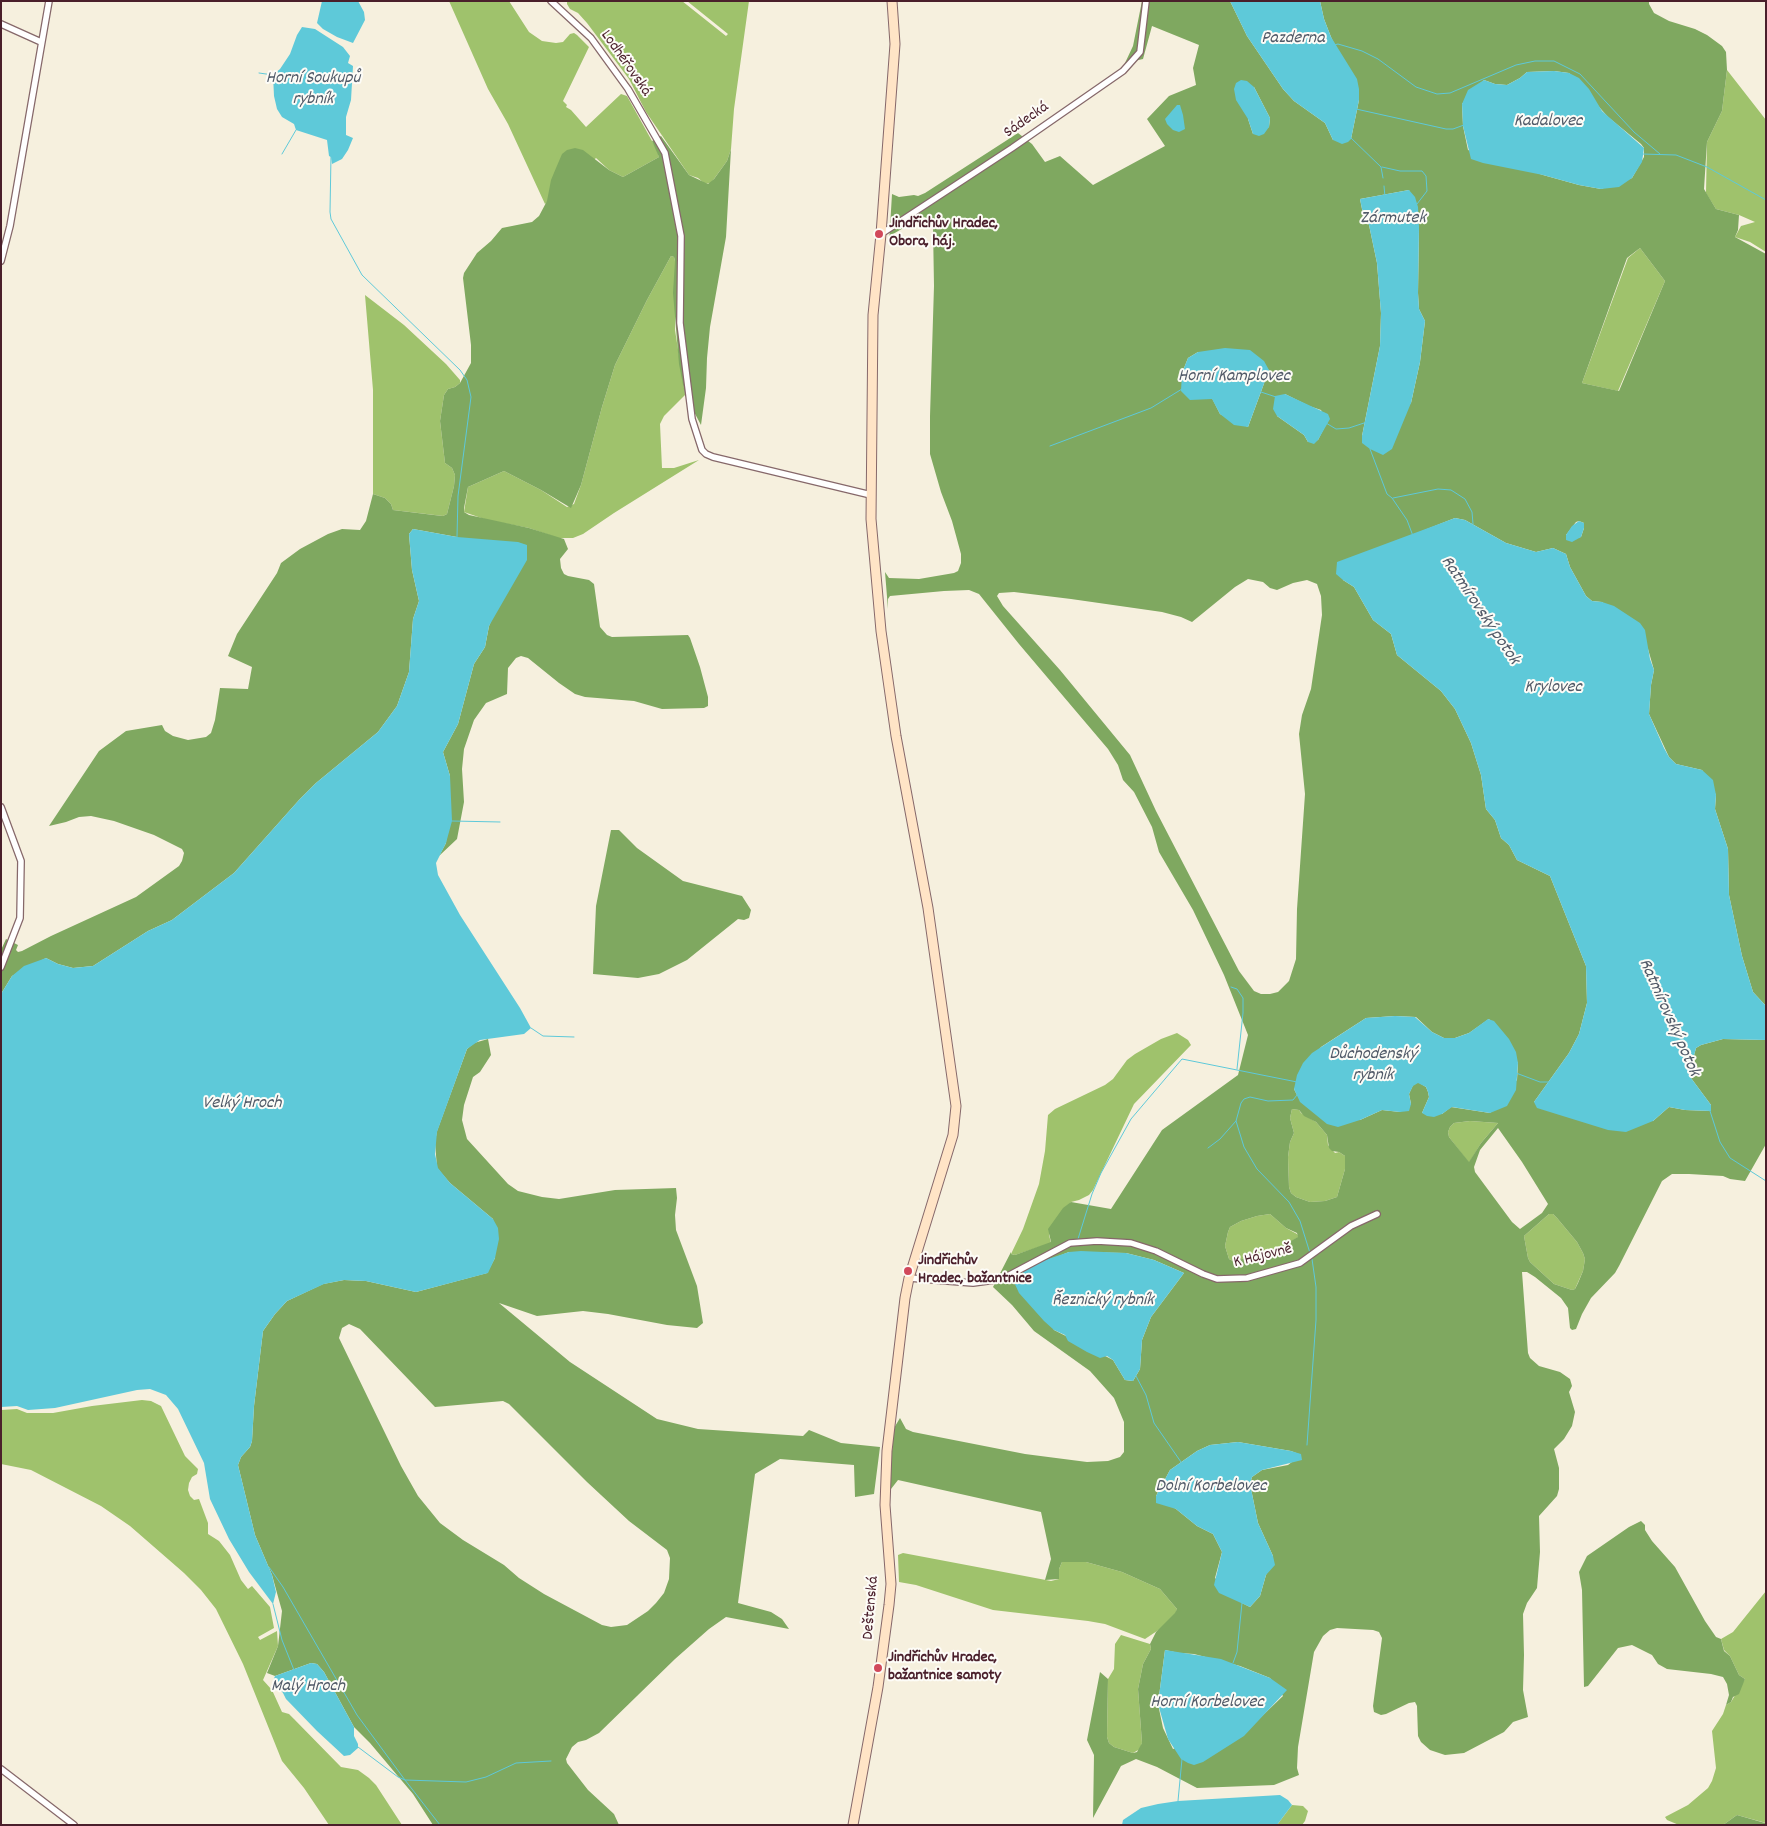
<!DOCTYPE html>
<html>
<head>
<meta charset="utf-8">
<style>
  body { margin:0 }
  #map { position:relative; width:1767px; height:1826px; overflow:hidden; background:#f6f0de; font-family:Dekko,sans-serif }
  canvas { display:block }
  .frame { position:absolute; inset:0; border:2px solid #4a1f2b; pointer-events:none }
</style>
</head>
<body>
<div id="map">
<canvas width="1767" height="1826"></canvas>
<div class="frame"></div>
</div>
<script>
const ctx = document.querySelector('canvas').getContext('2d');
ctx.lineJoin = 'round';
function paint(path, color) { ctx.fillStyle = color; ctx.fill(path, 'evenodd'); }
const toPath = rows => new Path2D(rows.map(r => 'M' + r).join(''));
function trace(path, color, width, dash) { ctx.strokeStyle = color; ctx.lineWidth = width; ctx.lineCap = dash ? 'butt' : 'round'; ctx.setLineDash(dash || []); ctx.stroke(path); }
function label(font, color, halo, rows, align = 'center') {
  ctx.font = font + ' Dekko,sans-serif'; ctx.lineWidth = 4; ctx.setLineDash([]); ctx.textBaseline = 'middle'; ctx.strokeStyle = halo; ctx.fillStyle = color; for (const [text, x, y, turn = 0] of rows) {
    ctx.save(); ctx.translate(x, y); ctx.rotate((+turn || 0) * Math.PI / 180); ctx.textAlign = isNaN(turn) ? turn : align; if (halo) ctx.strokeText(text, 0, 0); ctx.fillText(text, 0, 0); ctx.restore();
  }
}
const green = toPath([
  [449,1,509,1,529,32,542,41,556,43,563,42,570,34,574,33,577,35,589,47,563,101,567,105,566,107,571,110,586,127,621,94,627,96,657,150,659,157,623,177,609,170,596,158,545,204,508,124,488,89],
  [567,1,682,1,726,36,728,34,687,1,749,1,734,109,731,149,727,161,711,183,705,184,698,178,689,175,646,112,629,79,587,23,578,13,570,9,567,4],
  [1727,70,1766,120,1766,252,1750,242,1735,237,1741,226,1755,222,1739,215,1716,209,1706,193,1707,142,1722,111],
  [1640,248,1665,281,1618,391,1582,383,1628,258],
  [671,256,674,257,675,261,675,330,685,395,664,416,660,424,662,468,674,468,699,460,614,513,583,534,573,538,558,538,529,528,487,520,464,512,468,487,504,471,541,490,567,507,574,504,581,485,602,407,615,365,647,300],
  [365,295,404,325,446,364,460,380,460,383,455,387,448,389,444,395,440,421,445,463,452,468,455,475,454,486,447,514,443,516,393,510,391,504,385,498,373,494,373,390],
  [1177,1033,1188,1040,1191,1045,1134,1104,1093,1190,1089,1195,1079,1200,1071,1202,1049,1235,1051,1243,1015,1255,1011,1254,1023,1229,1039,1184,1045,1151,1048,1115,1055,1109,1105,1085,1113,1079,1127,1060,1135,1054,1161,1039],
  [1292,1109,1299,1110,1301,1113,1316,1122,1327,1135,1328,1145,1335,1153,1339,1152,1345,1156,1345,1169,1337,1197,1325,1201,1310,1202,1296,1197,1291,1193,1289,1187,1288,1157,1290,1142,1294,1133,1290,1118],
  [1470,1121,1498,1123,1481,1143,1469,1163,1449,1137,1448,1132,1450,1127,1454,1123],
  [1270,1214,1286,1228,1297,1234,1299,1237,1271,1252,1238,1260,1233,1261,1229,1259,1225,1246,1228,1232,1230,1227,1241,1221,1257,1216],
  [1549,1214,1553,1214,1557,1218,1577,1242,1583,1253,1585,1259,1583,1271,1575,1289,1572,1290,1554,1284,1530,1262,1528,1258,1524,1236],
  [142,1400,151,1401,161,1406,185,1456,198,1469,197,1474,192,1477,189,1483,188,1490,190,1496,194,1500,199,1499,208,1523,208,1534,219,1541,230,1555,241,1580,248,1589,252,1586,270,1607,274,1628,258,1637,260,1640,277,1631,278,1646,263,1680,272,1690,282,1712,289,1714,294,1719,341,1767,358,1770,369,1778,376,1785,402,1825,329,1825,304,1788,282,1761,243,1664,216,1609,201,1590,184,1573,130,1526,101,1506,31,1470,1,1464,1,1410,17,1409,27,1413,53,1413,92,1406],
  [903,1553,1051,1581,1059,1579,1059,1569,1062,1562,1086,1562,1122,1572,1160,1589,1177,1609,1176,1613,1163,1627,1145,1639,1105,1624,1088,1621,993,1610,916,1585,899,1582,898,1555],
  [1766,1591,1766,1823,1737,1815,1723,1825,1679,1825,1667,1820,1665,1817,1688,1805,1708,1788,1712,1781,1716,1768,1712,1731,1723,1714,1726,1705,1731,1702,1745,1679,1739,1675,1730,1656,1724,1650,1721,1639,1733,1632],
  [1121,1635,1150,1644,1151,1649,1143,1664,1138,1689,1142,1743,1140,1749,1133,1753,1114,1747,1109,1743,1107,1737,1108,1679,1114,1669,1115,1644],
  [1292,1805,1303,1806,1308,1811,1305,1821,1302,1825,1277,1825]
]);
const forest = toPath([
  [1142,1,1230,1,1247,36,1283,89,1294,101,1325,123,1333,140,1351,139,1359,100,1331,37,1324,19,1320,1,1649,1,1649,4,1654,13,1669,21,1695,29,1707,35,1722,46,1726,52,1727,70,1722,111,1707,142,1704,189,1716,209,1739,215,1738,230,1735,237,1766,254,1766,1006,1753,992,1742,956,1729,895,1728,849,1715,809,1716,795,1702,770,1676,764,1669,757,1649,714,1651,685,1654,670,1648,649,1602,602,1592,601,1586,596,1570,567,1566,554,1553,548,1536,552,1506,543,1465,520,1455,518,1412,535,1343,580,1354,587,1373,620,1391,634,1397,655,1441,691,1455,709,1471,743,1481,775,1486,809,1495,820,1501,838,1509,845,1517,860,1550,876,1586,966,1587,1003,1579,1034,1569,1053,1534,1102,1653,1121,1669,1107,1685,1110,1711,1111,1711,1105,1691,1078,1692,1063,1696,1048,1701,1045,1723,1039,1766,1040,1766,1144,1745,1181,1730,1179,1723,1176,1689,1174,1672,1174,1662,1181,1619,1266,1615,1273,1591,1298,1582,1314,1576,1329,1572,1330,1570,1328,1568,1308,1561,1298,1535,1277,1527,1272,1522,1272,1528,1353,1530,1358,1539,1366,1560,1372,1570,1379,1572,1386,1569,1392,1575,1412,1572,1426,1564,1439,1554,1449,1559,1468,1559,1489,1557,1496,1539,1516,1540,1552,1537,1588,1527,1603,1523,1614,1524,1655,1523,1690,1528,1717,1513,1722,1504,1732,1464,1753,1445,1755,1430,1750,1421,1742,1418,1736,1417,1706,1415,1702,1409,1703,1386,1714,1381,1715,1374,1712,1373,1706,1382,1638,1379,1632,1373,1630,1337,1628,1330,1630,1323,1636,1314,1652,1298,1747,1297,1768,1299,1775,1274,1785,1197,1788,1157,1767,1136,1759,1121,1766,1093,1818,1094,1755,1087,1740,1100,1672,1108,1679,1107,1737,1109,1743,1114,1747,1133,1753,1137,1752,1142,1743,1138,1689,1143,1664,1151,1649,1150,1644,1156,1632,1175,1613,1177,1609,1160,1589,1122,1572,1086,1562,1062,1562,1059,1569,1059,1579,1045,1580,1051,1559,1041,1512,898,1480,891,1489,891,1463,894,1428,900,1418,906,1429,913,1432,1025,1454,1087,1462,1108,1461,1120,1457,1124,1452,1124,1422,1114,1398,1090,1371,1034,1331,1012,1305,993,1287,1011,1252,1011,1254,1015,1255,1051,1242,1048,1229,1063,1208,1071,1202,1111,1209,1162,1130,1238,1075,1248,1035,1224,975,1193,910,1159,852,1152,827,1134,792,1123,780,1118,765,1108,749,1019,644,979,594,969,590,944,591,890,596,888,599,888,609,885,572,889,578,919,579,954,573,958,571,961,563,961,554,952,521,941,492,930,454,930,416,934,286,933,227,928,219,924,217,919,219,893,234,889,244,892,194,899,197,914,195,918,196,925,193,1018,133,1032,144,1045,162,1060,156,1093,185,1165,146,1147,119,1169,96,1196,85,1193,68,1199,45,1152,26,1143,59,1125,63,1133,46],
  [1554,71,1569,73,1608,117,1641,144,1644,148,1644,157,1632,178,1601,189,1579,185,1543,175,1468,150,1463,126,1462,104,1484,80,1495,84,1507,85,1520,78,1527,72],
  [1254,87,1270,118,1269,127,1253,134,1248,119],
  [1409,190,1419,228,1418,293,1419,309,1425,321,1420,362,1411,403,1362,436,1380,346,1381,313,1377,263,1369,225,1362,209,1360,199],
  [1640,248,1665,281,1619,391,1582,383,1627,258],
  [1198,352,1269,370,1248,427,1220,414,1212,398,1182,373,1188,358],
  [1285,394,1309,406,1321,410,1327,422,1318,440,1308,442,1304,435,1277,416],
  [1579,521,1584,523,1584,528,1581,537,1566,540,1566,535,1576,522],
  [1248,579,1263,582,1270,588,1277,590,1293,583,1307,580,1317,584,1321,596,1322,615,1311,689,1302,715,1299,734,1305,794,1297,909,1296,959,1289,981,1278,992,1270,994,1261,994,1254,991,1239,971,1156,811,1130,755,1060,670,1003,606,997,596,999,593,1014,592,1071,599,1162,612,1181,617,1192,622,1235,587],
  [1395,1016,1416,1017,1432,1032,1444,1038,1455,1038,1469,1033,1489,1019,1518,1063,1517,1080,1490,1113,1451,1107,1442,1114,1422,1113,1429,1097,1428,1092,1426,1087,1418,1082,1413,1085,1409,1094,1411,1104,1400,1112,1382,1110,1360,1120,1297,1095,1294,1089,1321,1047,1366,1018],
  [1292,1109,1299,1110,1304,1116,1316,1122,1327,1135,1329,1148,1332,1151,1339,1152,1345,1156,1345,1169,1337,1197,1325,1201,1310,1202,1296,1197,1291,1193,1289,1187,1288,1157,1290,1142,1294,1133,1290,1118],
  [1470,1121,1498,1123,1481,1143,1469,1162,1449,1137,1448,1132,1450,1127,1454,1123],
  [1498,1128,1522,1162,1548,1204,1542,1213,1520,1229,1512,1222,1475,1172,1474,1167,1480,1150],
  [1270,1214,1286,1228,1297,1233,1298,1237,1271,1252,1238,1260,1233,1261,1229,1259,1225,1246,1228,1232,1230,1227,1241,1221,1257,1216],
  [1549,1214,1553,1214,1557,1218,1577,1242,1583,1253,1585,1259,1583,1271,1578,1283,1575,1289,1572,1290,1554,1284,1530,1262,1528,1258,1524,1236],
  [1069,1252,1126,1253,1154,1260,1184,1273,1151,1317,1142,1340,1140,1369,1133,1381,1125,1380,1113,1360,1054,1330,1029,1268],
  [1238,1442,1291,1451,1301,1455,1288,1465,1262,1470,1252,1477,1250,1484,1258,1523,1273,1556,1266,1575,1260,1596,1250,1607,1242,1603,1215,1578,1222,1552,1213,1534,1197,1526,1176,1509,1156,1496,1170,1470,1197,1451,1210,1445],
  [1165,1650,1179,1653,1194,1654,1240,1666,1270,1678,1283,1696,1261,1717,1173,1749,1163,1728,1158,1704],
  [661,136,689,175,708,184,714,179,727,161,731,149,726,237,710,327,707,358,706,388,701,425,685,395,679,364,673,293,675,261,674,257,671,256,647,300,615,365,602,407,581,485,571,508,541,490,504,471,468,487,464,508,464,512,469,515,529,528,564,539,568,549,560,559,561,568,564,574,568,576,589,580,594,584,600,627,607,635,612,637,688,635,690,638,700,667,708,697,708,706,704,708,662,709,634,701,585,697,575,694,559,683,528,658,521,656,516,658,508,668,507,694,486,703,474,720,464,749,462,769,464,802,457,839,439,856,446,843,450,776,443,752,458,724,474,664,485,647,489,626,492,619,457,537,413,529,409,534,412,570,419,601,413,619,409,672,397,706,378,732,316,783,299,800,234,873,172,920,148,931,93,966,73,968,58,964,46,958,12,976,1,994,1,950,6,939,18,945,16,950,18,952,22,951,51,936,136,897,179,866,182,861,184,853,182,849,154,835,114,821,91,816,79,817,66,822,49,826,99,751,126,731,162,725,165,731,173,736,188,740,206,737,211,733,215,720,220,688,248,689,252,667,228,656,237,634,277,573,281,563,300,549,328,534,342,529,360,530,366,521,373,494,385,498,391,504,393,510,434,515,443,516,447,514,454,486,455,475,452,468,445,463,440,421,444,395,448,389,455,387,460,383,471,363,471,345,463,278,464,273,477,253,491,241,502,228,532,222,539,216,547,201,551,180,556,168,562,154,567,150,575,148,583,150,609,170,623,177,659,157,652,141],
  [611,830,619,830,637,848,683,881,742,896,751,910,749,918,744,920,738,919,687,960,659,974,638,978,593,974,596,906],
  [488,1039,491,1055,480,1072,473,1077,464,1105,462,1120,467,1139,508,1184,518,1191,542,1197,559,1199,615,1190,676,1188,677,1198,675,1215,676,1230,697,1286,703,1323,697,1328,667,1325,608,1314,583,1311,537,1316,499,1303,570,1362,657,1419,698,1429,803,1436,809,1430,841,1443,880,1447,874,1494,855,1497,854,1465,780,1459,755,1474,738,1603,771,1612,782,1619,789,1629,726,1617,709,1629,675,1659,599,1733,586,1740,578,1742,572,1747,566,1759,567,1763,588,1790,614,1814,619,1825,433,1825,413,1794,370,1743,354,1727,324,1672,317,1664,311,1663,275,1676,267,1673,278,1646,282,1611,272,1575,255,1535,238,1465,241,1457,250,1447,252,1441,254,1406,263,1331,275,1314,287,1301,323,1284,344,1280,366,1281,416,1292,487,1273,495,1258,493,1219,450,1183,437,1168,435,1142,437,1131,467,1049,474,1043],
  [349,1324,360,1329,435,1407,503,1401,509,1404,587,1482,629,1521,667,1550,670,1558,669,1579,664,1593,656,1603,648,1611,627,1625,611,1627,602,1625,544,1594,519,1578,504,1565,463,1540,440,1523,418,1496,401,1466,339,1338,342,1328],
  [1641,1521,1645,1525,1645,1530,1652,1541,1675,1567,1705,1621,1716,1637,1721,1639,1724,1651,1730,1656,1739,1675,1745,1679,1739,1694,1733,1697,1731,1702,1726,1705,1729,1695,1727,1684,1723,1677,1711,1674,1667,1669,1658,1664,1652,1655,1632,1645,1618,1648,1588,1686,1584,1687,1582,1590,1579,1572,1587,1556,1629,1527],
  [1737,1815,1765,1823,1766,1825,1723,1825]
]);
const water = toPath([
  [322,1,358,1,364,12,365,20,353,43,337,37,323,29,317,23],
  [1230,1,1320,1,1324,19,1331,37,1357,79,1359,89,1359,100,1351,139,1348,142,1342,144,1333,140,1325,123,1294,101,1283,89,1247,36],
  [302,27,315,29,343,47,350,56,348,63,353,66,351,100,346,117,346,135,353,138,348,150,342,159,332,164,331,157,329,156,327,140,296,130,294,124,282,117,277,109,274,96,273,75,280,69,290,54,297,35],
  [1554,71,1569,73,1579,78,1589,89,1602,111,1644,148,1642,162,1632,178,1619,187,1601,189,1579,185,1543,175,1483,163,1471,159,1463,126,1462,104,1468,90,1484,80,1495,84,1507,85,1520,78,1527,72],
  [1241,80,1247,81,1254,87,1270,118,1269,127,1264,134,1259,136,1253,134,1248,119,1236,100,1234,89,1236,83],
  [1177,105,1180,105,1183,115,1185,129,1179,132,1173,130,1167,124,1165,119],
  [1409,190,1415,197,1418,207,1419,228,1418,293,1419,309,1425,321,1420,362,1411,403,1392,449,1383,455,1370,449,1362,443,1362,436,1380,346,1381,313,1377,263,1369,225,1362,209,1360,199],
  [1225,348,1250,350,1264,361,1269,370,1248,427,1234,425,1220,414,1212,399,1190,400,1181,391,1182,373,1188,358,1198,352],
  [1285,394,1328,414,1330,419,1318,440,1314,444,1308,442,1304,435,1277,416,1273,409,1275,396],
  [1455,518,1465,520,1506,543,1536,552,1553,548,1566,554,1570,567,1586,596,1592,601,1602,602,1614,606,1640,623,1645,630,1650,659,1654,670,1651,685,1649,714,1664,748,1669,757,1676,764,1702,770,1713,780,1716,795,1715,809,1728,849,1729,895,1742,956,1753,992,1766,1006,1766,1040,1723,1039,1701,1045,1696,1048,1692,1063,1691,1078,1711,1105,1711,1111,1685,1110,1669,1107,1653,1121,1626,1132,1608,1130,1537,1108,1534,1102,1569,1053,1579,1034,1587,1003,1586,966,1550,876,1517,860,1509,845,1501,838,1495,820,1486,809,1481,775,1471,743,1455,709,1441,691,1397,655,1391,634,1373,620,1354,587,1343,580,1336,574,1337,562],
  [1579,521,1584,523,1584,528,1581,537,1572,542,1566,540,1566,535,1572,526],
  [413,529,457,537,518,542,527,545,527,560,489,626,485,647,474,664,458,724,443,752,450,776,452,821,446,843,436,863,438,875,460,915,520,1008,531,1028,524,1034,480,1040,467,1049,437,1132,435,1154,438,1168,450,1183,493,1219,498,1228,499,1239,495,1258,488,1273,416,1292,366,1281,344,1280,324,1284,287,1301,275,1314,263,1331,254,1406,252,1441,250,1447,241,1457,238,1465,255,1535,272,1575,276,1592,273,1604,249,1572,229,1539,210,1499,204,1463,178,1409,166,1395,150,1389,137,1390,55,1408,28,1410,17,1406,1,1407,1,994,12,976,24,966,46,958,58,964,73,968,93,966,148,931,172,920,234,873,299,800,316,783,378,732,397,706,409,672,413,619,419,601,412,570,409,534],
  [1395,1016,1415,1017,1432,1032,1444,1038,1455,1038,1469,1033,1488,1019,1494,1021,1509,1039,1516,1052,1518,1063,1516,1090,1507,1106,1490,1113,1452,1107,1442,1114,1434,1117,1427,1116,1422,1113,1429,1097,1428,1092,1426,1087,1418,1083,1413,1086,1409,1094,1411,1104,1409,1111,1400,1112,1382,1110,1360,1120,1338,1127,1327,1124,1300,1102,1294,1089,1297,1075,1303,1063,1312,1053,1366,1018],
  [1081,1251,1126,1253,1154,1260,1184,1273,1151,1317,1142,1340,1140,1369,1133,1381,1125,1380,1113,1360,1107,1356,1100,1358,1087,1352,1068,1341,1065,1335,1054,1330,1044,1321,1019,1293,1013,1280,1029,1268,1042,1261,1069,1252],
  [1238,1442,1291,1451,1301,1454,1302,1460,1262,1470,1252,1477,1250,1484,1258,1523,1273,1556,1275,1565,1266,1575,1260,1596,1250,1607,1219,1593,1214,1585,1222,1552,1213,1534,1197,1526,1176,1509,1156,1503,1156,1496,1170,1470,1197,1451,1210,1445],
  [1165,1650,1221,1659,1270,1678,1287,1690,1244,1736,1203,1762,1194,1765,1188,1763,1181,1759,1168,1739,1158,1704],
  [311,1663,317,1664,324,1672,354,1727,354,1736,358,1744,358,1748,350,1755,344,1756,317,1731,286,1699,283,1693,273,1681,275,1676],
  [1280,1795,1288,1800,1292,1805,1277,1825,1122,1825,1123,1820,1141,1808,1158,1804,1178,1801]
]);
const stream = toPath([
  [1334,45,1338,44,1362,51,1378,59,1416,87,1437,94,1450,93,1516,65,1535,61,1554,61,1580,74,1634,132,1660,154],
  [259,73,273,75],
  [1356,109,1446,129,1453,129,1464,125],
  [1350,137,1381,167,1383,178],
  [282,154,296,130],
  [1642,154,1676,155,1707,167,1766,200],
  [331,156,330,212,331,219,362,275,460,370,467,380,471,397,458,496,457,537],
  [1382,167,1400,171,1422,171,1426,176,1427,191,1417,204],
  [1384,186,1385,197],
  [1261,392,1276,397],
  [1326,423,1336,429,1349,428,1367,422],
  [1050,446,1151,408,1182,389],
  [1370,449,1387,494,1392,498,1407,520,1413,536],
  [1393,498,1438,489,1451,490,1465,499,1472,512,1473,524],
  [452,821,500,822],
  [1231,987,1237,989,1243,998,1243,1013,1237,1069],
  [531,1028,543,1036,574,1037],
  [1516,1073,1540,1082,1551,1082],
  [1297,1095,1293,1100,1268,1101,1250,1097,1244,1099,1241,1103,1236,1121,1244,1147,1257,1169,1289,1202,1300,1221,1310,1253],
  [1710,1111,1720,1142,1730,1158,1766,1181],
  [1208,1148,1220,1139,1236,1121],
  [1078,1239,1092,1194,1101,1173,1131,1119,1182,1059,1297,1082],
  [1136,1376,1146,1395,1154,1423,1181,1462],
  [1307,1445,1316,1320,1316,1287,1312,1259],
  [269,1567,283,1587,357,1715,405,1780,466,1782,486,1777,516,1763,551,1761],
  [273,1604,282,1640,294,1670],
  [1233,1663,1237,1652,1242,1603],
  [358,1747,398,1777,405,1780,440,1825],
  [1178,1801,1182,1759]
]);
const street = toPath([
  [551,1,591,38,628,89,665,153,681,236,680,323,692,419,702,450,706,454,713,457,871,495],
  [1,24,41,42],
  [881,234,1012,148,1123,71,1140,52,1146,1],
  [1,261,10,226,49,1],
  [1,807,21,861,20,918,1,967],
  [909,1278,973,1283,1002,1279,1070,1243,1097,1241,1131,1243,1156,1251,1203,1274,1217,1279,1247,1278,1300,1263,1351,1226,1377,1214],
  [1,1769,74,1825]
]);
const secondary = toPath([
  [853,1825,878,1687,889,1605,891,1584,885,1505,887,1451,905,1298,909,1278,953,1135,956,1106,928,908,896,736,881,631,871,519,873,315,881,234,895,44,892,1]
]);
const markers = [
  [879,234,5,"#d1495b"],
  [908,1271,5,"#d1495b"],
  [878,1668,5,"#d1495b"]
];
const streetNames = [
  ["Lodhéřovská",625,64,55],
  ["Sádecká",1027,121,-35],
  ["K Hájovně",1263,1257,-14],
  ["Deštenská",872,1608,-85]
];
const poiNames = [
  ["Jindřichův Hradec,",889,225],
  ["Obora, háj.",889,243],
  ["Jindřichův",918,1262],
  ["Hradec, bažantnice",918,1280],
  ["Jindřichův Hradec,",888,1659],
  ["bažantnice samoty",888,1677]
];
const waterNames = [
  ["Pazderna",1293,40],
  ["Horní Soukupů",313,80],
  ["rybník",313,101],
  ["Kadalovec",1548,123],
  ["Zármutek",1393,220],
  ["Horní Kamplovec",1234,378],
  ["Ratmírovský potok",1479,611,56],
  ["Krylovec",1553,689],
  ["Ratmírovský potok",1668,1018,66],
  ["Důchodenský",1373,1056],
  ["rybník",1373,1077],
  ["Velký Hroch",242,1105],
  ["Řeznický rybník",1103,1302],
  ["Dolní Korbelovec",1211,1488],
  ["Malý Hroch",308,1688],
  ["Horní Korbelovec",1207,1704]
];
paint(green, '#9fc26c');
paint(forest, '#7fa860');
paint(water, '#5ec9d9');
trace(stream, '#5ec9d9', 1);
trace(street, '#86686a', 8);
trace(secondary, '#86686a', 11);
trace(street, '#fff', 5.5);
trace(secondary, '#ffe4c6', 9);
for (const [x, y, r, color] of markers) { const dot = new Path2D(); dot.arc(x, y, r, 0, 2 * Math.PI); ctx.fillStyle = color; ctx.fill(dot); trace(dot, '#fdfcf7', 2); }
label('16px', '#4a1f2b', '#fdfcf7', streetNames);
label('bold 16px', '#4a1f2b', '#fdfcf7', poiNames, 'left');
label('italic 18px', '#515a68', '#fdfcf7', waterNames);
</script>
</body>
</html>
